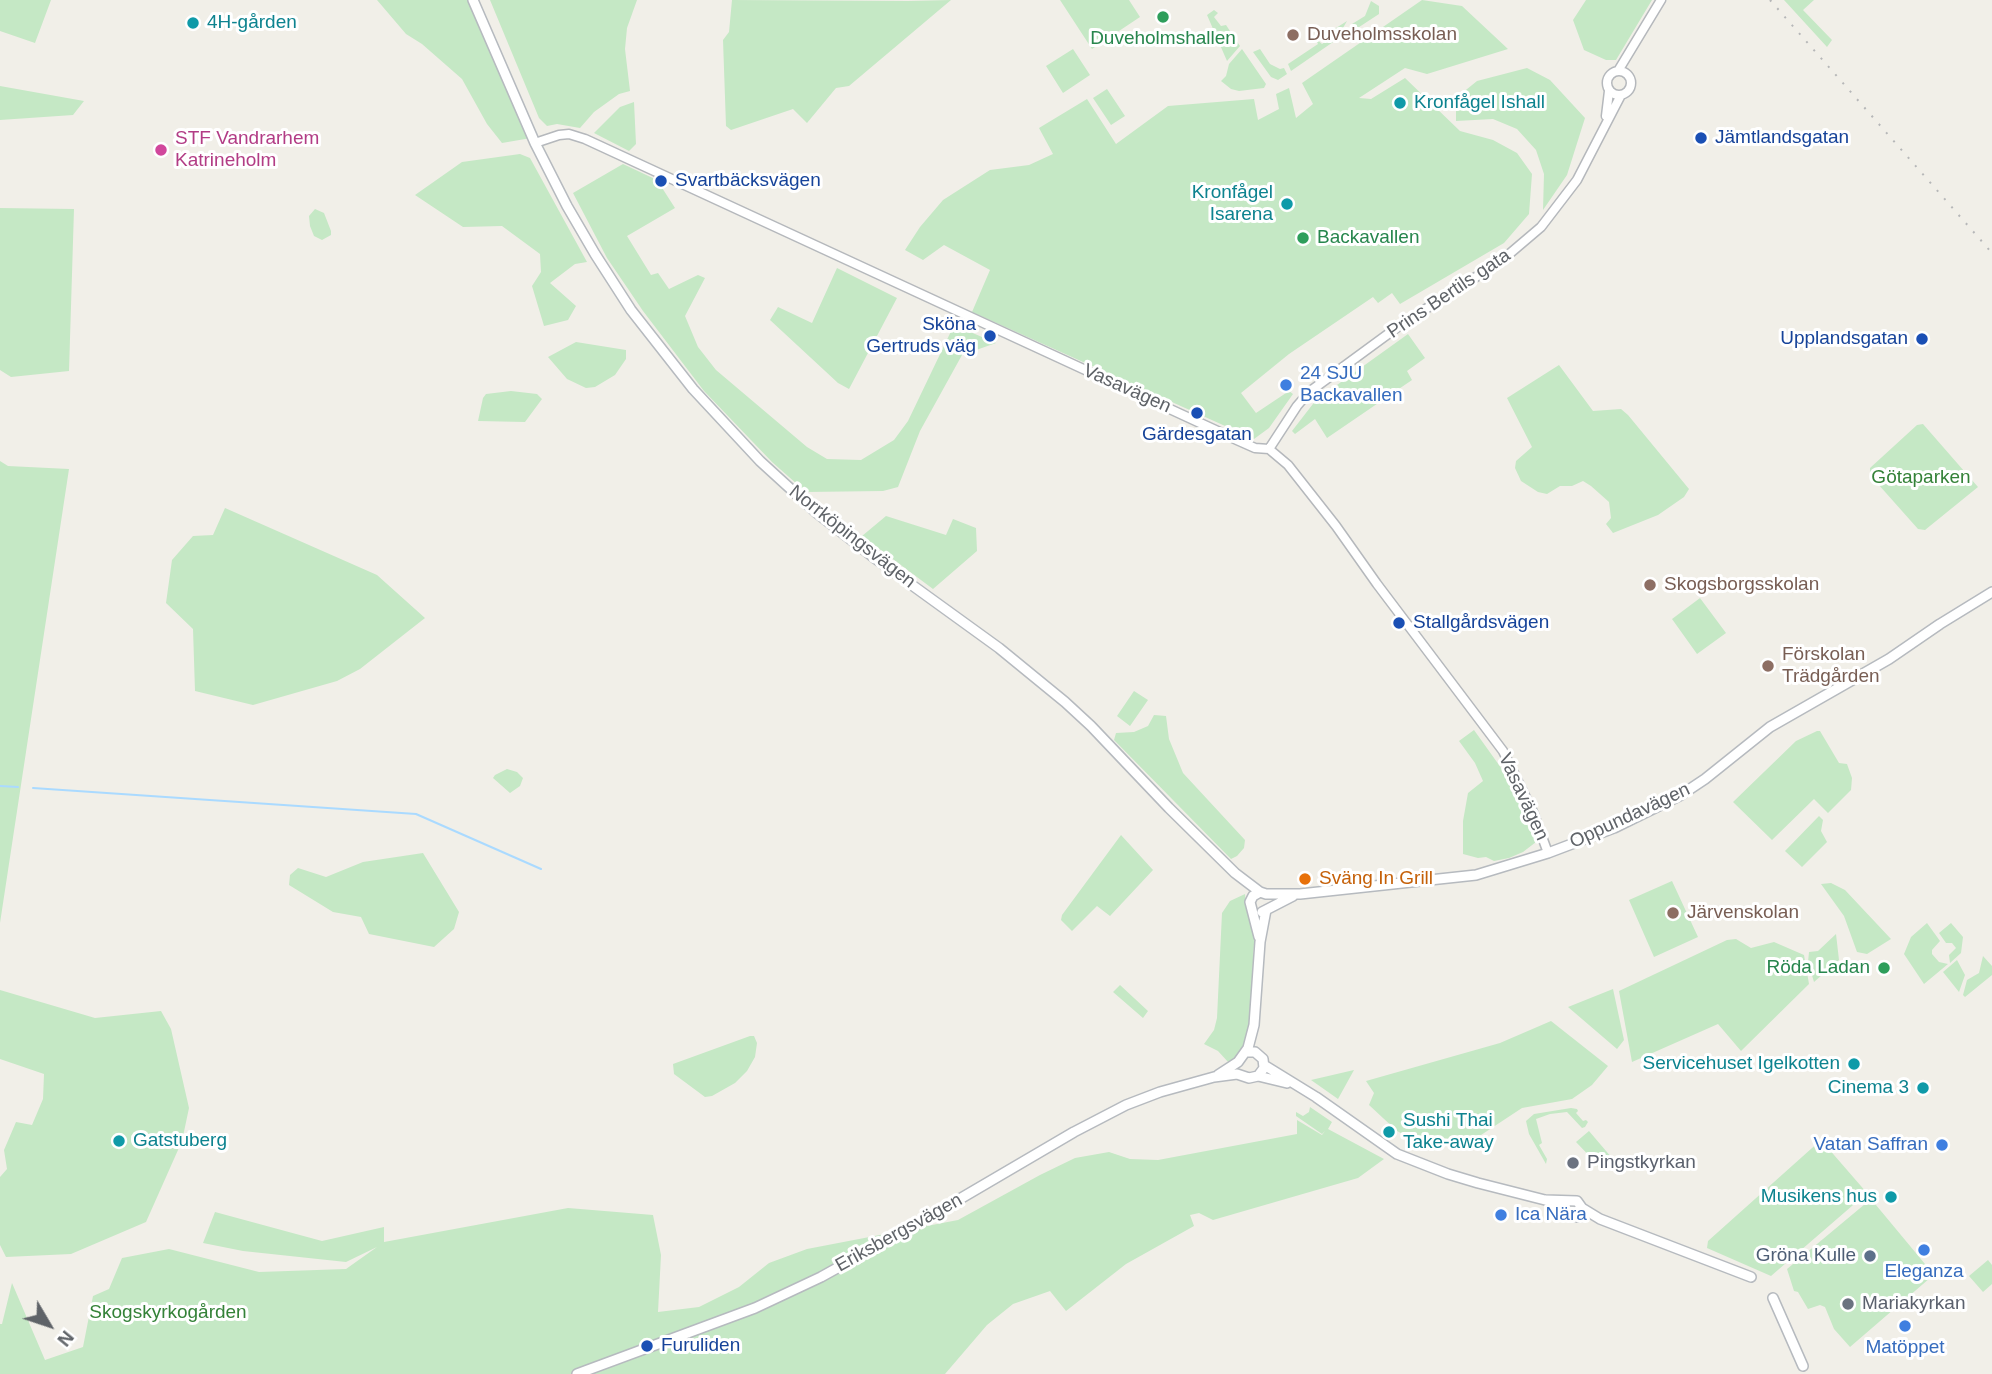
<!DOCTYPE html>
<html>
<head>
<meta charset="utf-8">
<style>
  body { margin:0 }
  #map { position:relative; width:1992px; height:1374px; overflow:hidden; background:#f1efe8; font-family:Helvetica,sans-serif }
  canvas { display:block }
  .north { position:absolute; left:14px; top:1290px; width:70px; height:70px; -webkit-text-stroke:5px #fff; paint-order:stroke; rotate:129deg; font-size:19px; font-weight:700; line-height:28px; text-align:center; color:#5f6368 }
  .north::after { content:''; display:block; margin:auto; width:24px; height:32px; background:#5f6368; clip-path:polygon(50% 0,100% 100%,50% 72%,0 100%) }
</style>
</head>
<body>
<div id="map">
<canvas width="1992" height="1374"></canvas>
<div class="north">N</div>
</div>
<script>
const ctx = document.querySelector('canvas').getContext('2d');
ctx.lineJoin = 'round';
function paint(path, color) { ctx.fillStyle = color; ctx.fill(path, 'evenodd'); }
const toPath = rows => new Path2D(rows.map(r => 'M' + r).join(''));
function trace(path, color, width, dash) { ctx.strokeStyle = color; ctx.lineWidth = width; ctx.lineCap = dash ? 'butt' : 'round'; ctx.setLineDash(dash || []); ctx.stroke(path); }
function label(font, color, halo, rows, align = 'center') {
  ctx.font = font + ' Helvetica,sans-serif'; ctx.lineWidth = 6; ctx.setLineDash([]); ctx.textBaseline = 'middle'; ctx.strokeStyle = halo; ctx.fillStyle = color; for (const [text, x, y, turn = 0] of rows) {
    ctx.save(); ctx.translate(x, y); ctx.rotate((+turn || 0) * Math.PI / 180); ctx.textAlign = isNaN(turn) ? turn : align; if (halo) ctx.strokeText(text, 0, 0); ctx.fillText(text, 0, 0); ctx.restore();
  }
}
const green = toPath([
  [0,0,51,0,35,43,0,31],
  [377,0,470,0,531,138,502,143,487,124,462,79,422,44,406,34],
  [490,0,637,0,627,28,625,49,630,91,619,94,594,112,580,128,557,124,547,126,539,118],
  [732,0,908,1,951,0,849,86,836,88,807,123,793,109,731,130,726,126,723,40,729,32],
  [1060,0,1129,0,1140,17,1092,49],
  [1422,0,1462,6,1508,49,1427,74,1405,68,1359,98,1371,99,1405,78,1460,131,1493,140,1517,153,1532,174,1529,214,1504,243,1400,304,1392,293,1378,303,1373,297,1289,354,1241,393,1256,413,1289,391,1293,394,1269,428,1254,439,972,312,990,270,944,245,923,260,905,250,920,227,943,200,990,170,1029,165,1053,154,1039,128,1087,99,1116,144,1168,106,1254,99,1258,120,1279,109,1276,94,1289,88,1296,118,1313,104,1302,83],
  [1586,0,1652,0,1616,60,1606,60,1584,50,1573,20],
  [1784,0,1814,0,1803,10,1832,40,1827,47],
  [1371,1,1379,6,1379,14,1347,35,1352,24,1365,16],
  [1214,10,1218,13,1214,17,1221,26,1226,25,1240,46,1227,61,1207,15],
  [1347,21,1336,40,1291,71,1288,64,1318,44,1315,38,1322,44,1328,40,1325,35],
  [1073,49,1090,75,1063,93,1046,66],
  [1242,49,1266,84,1264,88,1239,91,1231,89,1221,81,1226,76,1229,64],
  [1260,49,1270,64,1280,69,1284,68,1287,74,1278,80,1271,77,1253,52],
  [1527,68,1550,80,1585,118,1567,175,1543,210,1544,174,1536,150,1517,129,1493,119,1456,121,1456,98,1477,81],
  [0,86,84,101,73,115,0,120],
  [1107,89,1125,116,1111,125,1093,98],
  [634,102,636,144,629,151,594,133,620,107],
  [520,154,530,158,587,262,575,264,550,283,576,306,568,320,544,326,532,286,541,272,540,254,502,226,463,227,415,195,462,162],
  [623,164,657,180,675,208,627,236,651,275,658,273,669,289,698,275,705,278,685,316,698,347,716,370,807,447,827,459,861,460,894,440,908,421,954,325,996,343,962,355,920,431,898,487,883,491,806,492,772,462,704,391,643,311,607,258,573,193],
  [0,208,74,209,69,371,11,377,0,370],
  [315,209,324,213,331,231,331,235,322,240,314,236,310,226,309,216],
  [837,268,897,298,849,389,838,383,770,320,778,307,812,323],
  [1408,334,1425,358,1407,371,1412,380,1327,438,1315,419,1295,434,1292,431,1316,400],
  [576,342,626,350,626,359,615,375,595,387,586,388,567,379,548,357],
  [1559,365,1593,411,1621,409,1628,415,1689,489,1684,497,1658,515,1613,533,1606,524,1611,518,1609,502,1591,486,1583,481,1572,486,1560,486,1547,494,1538,492,1521,481,1515,468,1516,461,1532,447,1507,398],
  [511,391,537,394,542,399,525,422,478,421,483,398,486,394],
  [1923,424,1978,487,1925,530,1918,529,1870,475,1870,468,1917,425],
  [0,461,8,466,69,469,0,923],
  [225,508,377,575,425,618,360,669,337,681,253,705,195,691,193,629,166,603,172,560,193,536,213,535],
  [886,516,946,535,953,519,976,528,977,551,933,589,862,536],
  [1700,598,1726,633,1697,654,1672,619],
  [1134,691,1148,700,1130,726,1117,716],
  [1154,715,1166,716,1169,739,1183,773,1245,840,1244,848,1237,856,1231,859,1114,740,1116,733,1134,732,1148,726],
  [1474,730,1509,779,1536,842,1523,852,1509,858,1494,861,1486,857,1478,858,1463,854,1463,821,1468,793,1483,781,1475,763,1459,741],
  [1817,731,1820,731,1839,763,1847,764,1852,778,1851,790,1828,813,1814,799,1772,840,1733,802,1796,741],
  [507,769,517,772,523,778,520,786,510,793,493,778,495,775],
  [1819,816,1823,820,1821,831,1827,842,1802,867,1785,851],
  [1121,835,1153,870,1110,916,1097,906,1072,931,1061,920,1062,915],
  [423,853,459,912,454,929,434,947,369,934,361,917,333,912,289,885,290,875,298,868,326,877,363,862],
  [1672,881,1698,937,1654,957,1629,900],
  [1831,883,1845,890,1891,939,1867,954,1857,952,1844,916,1821,884],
  [1245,894,1246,907,1255,927,1249,1034,1243,1049,1229,1063,1218,1051,1204,1044,1214,1030,1217,1018,1222,913,1230,901],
  [1927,923,1940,941,1932,950,1932,954,1939,962,1948,964,1924,984,1904,954,1911,937],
  [1951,923,1963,937,1961,953,1950,963,1949,955,1956,948,1952,943,1946,943,1939,933],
  [1836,934,1839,960,1814,982,1808,962,1809,952,1818,951],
  [1736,939,1751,948,1774,942,1804,955,1809,984,1741,1051,1718,1024,1632,1062,1619,991,1727,940],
  [1983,956,1992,966,1992,975,1965,997,1963,995,1967,980,1979,973],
  [1957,960,1965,975,1959,992,1943,972],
  [1120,985,1148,1011,1143,1018,1113,992],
  [1613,989,1624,1040,1617,1049,1568,1007],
  [0,990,95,1018,161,1011,171,1029,189,1108,182,1141,146,1222,71,1254,6,1257,0,1245,0,1177,7,1169,4,1150,16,1122,32,1125,43,1099,44,1074,0,1059],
  [1551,1021,1608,1066,1592,1085,1572,1099,1522,1108,1478,1137,1460,1142,1443,1138,1434,1151,1397,1131,1369,1105,1374,1093,1366,1081,1500,1043],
  [750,1036,754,1036,757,1043,755,1057,747,1071,735,1083,712,1096,705,1097,674,1074,673,1064],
  [1354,1070,1338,1099,1311,1080],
  [1310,1107,1332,1122,1328,1129,1384,1159,1358,1178,1213,1220,1199,1213,1190,1215,1194,1226,1126,1264,1066,1311,1050,1291,1013,1304,987,1325,945,1374,0,1374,0,1324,2,1324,12,1283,45,1360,83,1347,93,1296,109,1289,122,1258,169,1249,259,1272,346,1269,377,1247,346,1262,243,1251,203,1243,215,1212,322,1241,384,1227,384,1242,568,1208,653,1215,661,1255,658,1312,699,1307,739,1287,769,1263,807,1249,958,1220,1040,1175,1075,1158,1109,1152,1130,1159,1158,1160,1297,1134,1297,1120,1322,1135,1325,1131,1322,1134,1296,1116,1296,1112,1303,1116,1309,1112],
  [1571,1108,1577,1109,1578,1111,1576,1113,1583,1121,1586,1120,1588,1122,1585,1127,1582,1128,1567,1112,1550,1114,1536,1119,1542,1143,1539,1145,1547,1159,1546,1164,1529,1134,1526,1121,1534,1114],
  [1589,1131,1612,1158,1599,1170,1597,1164,1576,1142],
  [1821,1140,1867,1193,1771,1276,1707,1248,1708,1241],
  [1871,1199,1930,1270,1930,1278,1850,1347,1834,1329,1825,1307,1820,1305,1808,1309,1798,1292,1794,1291,1787,1269],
  [1988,1260,1992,1265,1992,1284,1983,1292,1969,1276]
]);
const stream = toPath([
  [0,786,18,787],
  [33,788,416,814,541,869]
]);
const tertiary = toPath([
  [1618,71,1661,0],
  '1607 83a12 12 0 1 1 24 0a12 12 0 1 1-24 0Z',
  [1606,116,1609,91],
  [535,143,559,135,569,134,585,139,1237,440,1255,448,1269,449,1288,465,1336,526,1377,584,1503,751,1533,812,1548,853],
  [1269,449,1297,406,1309,392,1399,326,1501,261,1541,227,1577,180,1621,95]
]);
const secondary = toPath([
  [473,0,535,143,567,206,595,254,631,310,693,389,760,461,817,513,876,559,999,648,1065,702,1091,726,1169,808,1235,873,1260,892,1266,894,1300,894,1476,875,1548,853,1614,828,1681,795,1705,779,1770,727,1889,659,1940,624,1992,592],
  [1262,912,1293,896],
  [1259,937,1250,902,1253,896,1260,892],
  [1264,1065,1316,1097,1397,1154,1448,1174,1478,1183,1545,1200,1577,1201,1582,1208,1580,1214,1577,1217],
  [1218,1075,1238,1062,1248,1048,1254,1025,1260,942,1266,910],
  [1258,1076,1287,1083],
  [1550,1203,1568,1216,1580,1217],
  [1582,1208,1600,1219,1751,1277],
  [1773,1298,1803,1366],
  [577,1374,755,1308,821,1277,929,1217,1074,1132,1126,1105,1160,1092,1214,1077,1237,1074,1249,1078,1258,1076,1264,1068,1263,1059,1255,1052,1246,1052]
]);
const rail = toPath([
  [1770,0,1992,253]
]);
const markers = [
  [1163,17,7,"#2e9e5b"],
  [193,23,7,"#0f9aa8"],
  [1293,35,7,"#8d6e63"],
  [1400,103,7,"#0f9aa8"],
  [1701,138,7,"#1a4fb4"],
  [161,150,7,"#d1479c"],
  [661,181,7,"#1a4fb4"],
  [1287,204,7,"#0f9aa8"],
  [1303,238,7,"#2e9e5b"],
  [990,336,7,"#1a4fb4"],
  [1922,339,7,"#1a4fb4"],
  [1286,385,7,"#3f7fe0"],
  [1197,413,7,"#1a4fb4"],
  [1650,585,7,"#8d6e63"],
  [1399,623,7,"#1a4fb4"],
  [1768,666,7,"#8d6e63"],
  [1305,879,7,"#e8710a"],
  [1673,913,7,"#8d6e63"],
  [1884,968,7,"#2e9e5b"],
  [1854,1064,7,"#0f9aa8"],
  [1923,1088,7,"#0f9aa8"],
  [1389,1132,7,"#0f9aa8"],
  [119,1141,7,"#0f9aa8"],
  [1942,1145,7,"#3f7fe0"],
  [1573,1163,7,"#6b7280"],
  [1891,1197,7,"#0f9aa8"],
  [1501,1215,7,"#3f7fe0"],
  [1924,1250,7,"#3f7fe0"],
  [1870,1256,7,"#5c6f8a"],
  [1848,1304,7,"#6b7280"],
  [1905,1326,7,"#3f7fe0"],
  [647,1346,7,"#1a4fb4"]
];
const cultureNames = [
  ["4H-gården",207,23],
  ["Kronfågel Ishall",1414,103],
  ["Kronfågel",1273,193,"right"],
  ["Isarena",1273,215,"right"],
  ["Servicehuset Igelkotten",1840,1064,"right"],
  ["Cinema 3",1909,1088,"right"],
  ["Sushi Thai",1403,1121],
  ["Take-away",1403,1143],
  ["Gatstuberg",133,1141],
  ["Musikens hus",1877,1197,"right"]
];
const educationNames = [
  ["Duveholmsskolan",1307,35],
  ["Skogsborgsskolan",1664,585],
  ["Förskolan",1782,655],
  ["Trädgården",1782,677],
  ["Järvenskolan",1687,913]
];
const leisureNames = [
  ["Duveholmshallen",1163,39],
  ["Backavallen",1317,238,"left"],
  ["Röda Ladan",1870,968,"right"]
];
const transitNames = [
  ["Jämtlandsgatan",1715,138],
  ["Svartbäcksvägen",675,181],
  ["Sköna",976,325,"right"],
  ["Gertruds väg",976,347,"right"],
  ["Upplandsgatan",1908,339,"right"],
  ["Gärdesgatan",1197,435,"center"],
  ["Stallgårdsvägen",1413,623],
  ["Furuliden",661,1346]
];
const hotelNames = [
  ["STF Vandrarhem",175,139],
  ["Katrineholm",175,161]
];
const streetNames = [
  ["Prins Bertils gata",1449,294,-34],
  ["Vasavägen",1127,389,24],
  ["Norrköpingsvägen",852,537,38],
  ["Vasavägen",1523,797,65],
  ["Oppundavägen",1630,816,-25],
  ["Eriksbergsvägen",899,1233,-29]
];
const shopNames = [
  ["24 SJU",1300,374],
  ["Backavallen",1300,396],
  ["Vatan Saffran",1928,1145,"right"],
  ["Ica Nära",1515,1215],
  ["Eleganza",1924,1272,"center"],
  ["Matöppet",1905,1348,"center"]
];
const parkNames = [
  ["Götaparken",1921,478],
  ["Skogskyrkogården",168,1313]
];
const foodNames = [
  ["Sväng In Grill",1319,879]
];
const worshipNames = [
  ["Pingstkyrkan",1587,1163],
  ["Mariakyrkan",1862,1304]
];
const serviceNames = [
  ["Gröna Kulle",1856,1256]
];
paint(green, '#c5e8c5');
trace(stream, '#aadaff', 2);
trace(tertiary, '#b5b8bc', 11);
trace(secondary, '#b6babf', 12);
trace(tertiary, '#fff', 8);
trace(secondary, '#fff', 9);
trace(rail, '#b6b7b8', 2, [2, 9]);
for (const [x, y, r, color] of markers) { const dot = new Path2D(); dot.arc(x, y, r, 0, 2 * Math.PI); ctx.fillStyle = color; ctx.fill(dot); trace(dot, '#fff', 2.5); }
label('19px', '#0d838f', '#fff', cultureNames, 'left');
label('19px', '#785e54', '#fff', educationNames, 'left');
label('19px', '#27864d', '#fff', leisureNames);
label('19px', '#164399', '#fff', transitNames, 'left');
label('19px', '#b23c85', '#fff', hotelNames, 'left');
label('19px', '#5f6368', '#fff', streetNames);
label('19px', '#366cbe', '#fff', shopNames, 'left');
label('19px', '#348238', '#fff', parkNames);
label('19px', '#c56008', '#fff', foodNames, 'left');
label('19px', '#5b616d', '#fff', worshipNames, 'left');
label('19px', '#4e5e75', '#fff', serviceNames, 'right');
</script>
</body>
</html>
